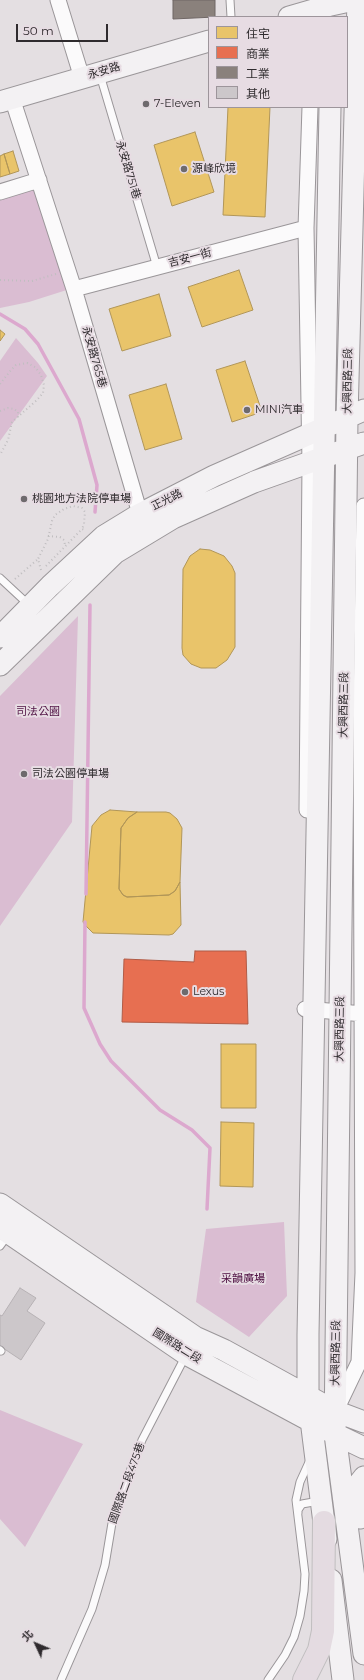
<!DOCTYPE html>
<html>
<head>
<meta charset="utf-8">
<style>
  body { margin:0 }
  #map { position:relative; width:364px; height:1680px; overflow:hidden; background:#e4dfe2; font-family:Montserrat,"Noto Sans TC",sans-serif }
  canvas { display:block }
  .legend { position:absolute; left:208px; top:16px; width:140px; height:92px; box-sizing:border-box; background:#e7dce3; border:1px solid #9d959b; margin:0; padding:5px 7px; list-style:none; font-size:12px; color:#2f2b2e }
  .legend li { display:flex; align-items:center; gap:8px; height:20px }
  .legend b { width:20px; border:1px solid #9d959b }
  .north { position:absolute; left:16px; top:1624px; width:40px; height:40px; -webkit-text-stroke:3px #e7dce3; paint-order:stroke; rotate:314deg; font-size:11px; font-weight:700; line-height:16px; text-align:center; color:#2f2b2e }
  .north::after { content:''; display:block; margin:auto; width:14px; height:18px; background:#2f2b2e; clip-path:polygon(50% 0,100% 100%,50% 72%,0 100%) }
  .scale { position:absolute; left:16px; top:24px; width:92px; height:18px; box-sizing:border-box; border:2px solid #2f2b2e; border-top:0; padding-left:5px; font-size:12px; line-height:14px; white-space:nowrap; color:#2f2b2e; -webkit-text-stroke:3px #e7dce3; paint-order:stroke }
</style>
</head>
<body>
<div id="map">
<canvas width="364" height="1680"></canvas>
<ul class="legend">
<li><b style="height:11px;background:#e9c46a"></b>住宅</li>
<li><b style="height:11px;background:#e76f51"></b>商業</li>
<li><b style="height:11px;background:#8a817c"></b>工業</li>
<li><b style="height:11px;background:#ccc7ca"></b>其他</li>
</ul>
<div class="north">北</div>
<div class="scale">50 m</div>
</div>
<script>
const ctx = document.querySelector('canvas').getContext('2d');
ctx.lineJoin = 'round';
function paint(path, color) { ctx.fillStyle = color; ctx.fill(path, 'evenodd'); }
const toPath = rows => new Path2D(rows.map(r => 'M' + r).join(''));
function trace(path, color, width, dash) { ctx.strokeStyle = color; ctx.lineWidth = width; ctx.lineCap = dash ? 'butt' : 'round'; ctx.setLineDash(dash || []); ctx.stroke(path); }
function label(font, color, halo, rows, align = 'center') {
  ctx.font = font + ' Montserrat,"Noto Sans TC",sans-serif'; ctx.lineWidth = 4; ctx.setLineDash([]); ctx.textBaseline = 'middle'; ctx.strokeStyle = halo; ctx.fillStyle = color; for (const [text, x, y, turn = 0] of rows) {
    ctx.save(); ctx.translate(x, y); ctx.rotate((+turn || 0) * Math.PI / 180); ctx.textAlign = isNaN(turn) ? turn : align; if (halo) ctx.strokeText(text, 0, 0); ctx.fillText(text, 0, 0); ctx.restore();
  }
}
const green = toPath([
  [38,181,73,288,29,302,0,308,0,193],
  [16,338,38,363,47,376,0,441,0,361],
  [78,616,72,822,0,926,0,696],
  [284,1222,287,1296,249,1337,196,1302,206,1229],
  [0,1410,83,1444,25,1547,0,1519]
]);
const homes = toPath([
  [228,107,270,107,265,217,223,215,228,107],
  [195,132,214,192,172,206,154,145,195,132],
  [13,151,19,171,10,174,4,154,13,151],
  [4,154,10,174,0,177,0,156,4,154],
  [239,270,253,310,202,327,188,287,239,270],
  [159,294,171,336,122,351,109,309,159,294],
  [0,330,5,334,0,341,0,330],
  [245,361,262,412,232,422,216,370,245,361],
  [166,384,182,439,145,450,129,395,166,384],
  [200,549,210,550,224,556,232,566,235,573,235,647,227,660,216,668,201,668,191,664,183,655,182,648,183,569,190,556,200,549],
  [110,810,137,812,128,818,121,828,119,889,123,895,127,897,169,895,175,891,180,882,181,925,173,934,169,935,93,933,85,925,83,922,92,826,101,815,110,810],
  [137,812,166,812,170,813,177,819,182,828,180,882,175,891,169,895,127,897,123,895,119,889,121,828,128,818,137,812],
  [221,1044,256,1044,256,1108,221,1108,221,1044],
  [221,1122,254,1123,253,1187,220,1186,221,1122]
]);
const shops = toPath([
  [195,951,246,951,248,1024,122,1022,124,959,194,962,195,951]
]);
const industry = toPath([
  [173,0,215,0,215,17,173,19,173,0]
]);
const stream = toPath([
  [0,314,25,329,38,344,79,419,97,485,95,512],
  [86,894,90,605],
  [85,922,84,1008,100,1044,111,1061,160,1110,192,1130,210,1148,207,1209]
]);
const building = toPath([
  [20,1288,36,1298,27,1311,45,1323,21,1360,0,1346,0,1315,2,1316,20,1288]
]);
const path = toPath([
  [0,280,32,281,56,274],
  [0,384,11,370,16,365,27,363,35,367,41,375,44,385,43,393,37,400,12,422,8,440,0,455],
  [0,411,8,408,14,409,18,412,18,417],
  [48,536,60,537,64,540,65,545],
  [46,566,82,529,85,530],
  [41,570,38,559,48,539,52,521,55,515,64,509,73,506,82,508,85,512,84,524,82,529],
  [15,579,38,559]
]);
const lane = toPath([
  [230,0,231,17],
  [100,75,157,267],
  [0,578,29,605],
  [0,1246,8,1235],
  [0,1350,1,1351],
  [298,1513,298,1510,302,1504,319,1501],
  [61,1680,92,1609,105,1565,112,1523,132,1466,142,1440,186,1355],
  [268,1680,285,1655,294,1637,300,1616,304,1591,305,1574,296,1500,300,1482,310,1460]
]);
const street = toPath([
  [58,0,82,78],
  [12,98,74,289,143,524],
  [0,192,39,180],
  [74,289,306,228],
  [307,810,310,463,306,228,310,107],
  [305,1009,364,1014],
  [338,1406,359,1362,363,1273,361,715,364,506]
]);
const secondary = toPath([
  [358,0,347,418,335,1434,364,1654],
  [289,17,331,5,354,0],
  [0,102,209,41],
  [0,637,50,586,104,536,140,514,214,476,364,410],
  [0,665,115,553,173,518,254,482,364,443],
  [0,1204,195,1337,224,1350,335,1411,364,1422],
  [0,1227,186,1354,335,1434,364,1448],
  [360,1518,357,1486,364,1477],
  [326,1539,308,1396,308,1334,330,107],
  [331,1580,343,1680]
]);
const highway = toPath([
  [304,1680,319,1650,323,1631,324,1522]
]);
const markers = [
  [146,104,4,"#6e6a6d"],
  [184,169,4,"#6e6a6d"],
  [247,410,4,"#6e6a6d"],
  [24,499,4,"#6e6a6d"],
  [24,774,4,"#6e6a6d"],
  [185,992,4,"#6e6a6d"]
];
const streetNames = [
  ["永安路",104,71,-16],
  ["永安路751巷",128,170,73],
  ["吉安一街",190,258,-15],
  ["永安路765巷",94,357,74],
  ["大興西路三段",348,381,-89],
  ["正光路",167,500,-27],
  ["大興西路三段",344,705,-89],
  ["大興西路三段",340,1029,-89],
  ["國際路二段",177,1346,32],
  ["大興西路三段",336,1353,-89],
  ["國際路二段475巷",127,1483,-70]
];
const poiNames = [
  ["7-Eleven",154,104],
  ["源峰欣境",192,169],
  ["MINI汽車",255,410],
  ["桃園地方法院停車場",32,499],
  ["司法公園停車場",32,774],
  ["Lexus",193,992]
];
const parkNames = [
  ["司法公園",38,712],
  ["采韻廣場",243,1279]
];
paint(green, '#dabdd2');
paint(homes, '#e9c46a');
trace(homes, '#b19658', 1);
paint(shops, '#e76f51');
trace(shops, '#b05b46', 1);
paint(industry, '#8a817c');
trace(industry, '#6f6765', 1);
trace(stream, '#dca8ce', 3.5);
paint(building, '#ccc7ca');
trace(building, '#b6b1b4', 1);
trace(lane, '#9a9699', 9);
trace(street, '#9a9699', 17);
trace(secondary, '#9a9699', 23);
trace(highway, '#c0bebf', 24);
trace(path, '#c0bec0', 2, [1, 3]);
trace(lane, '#fbfafb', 7);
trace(street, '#fbfafb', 15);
trace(secondary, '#f3f1f3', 21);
trace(highway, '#e4dbe1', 22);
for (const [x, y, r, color] of markers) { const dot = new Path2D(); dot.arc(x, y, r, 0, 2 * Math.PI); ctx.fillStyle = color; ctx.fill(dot); trace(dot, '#e7dce3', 1.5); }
label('11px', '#2f2b2e', '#e7dce3', streetNames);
label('11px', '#2f2b2e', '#e7dce3', poiNames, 'left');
label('11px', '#4e1042', '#e7dce3', parkNames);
</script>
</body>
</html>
